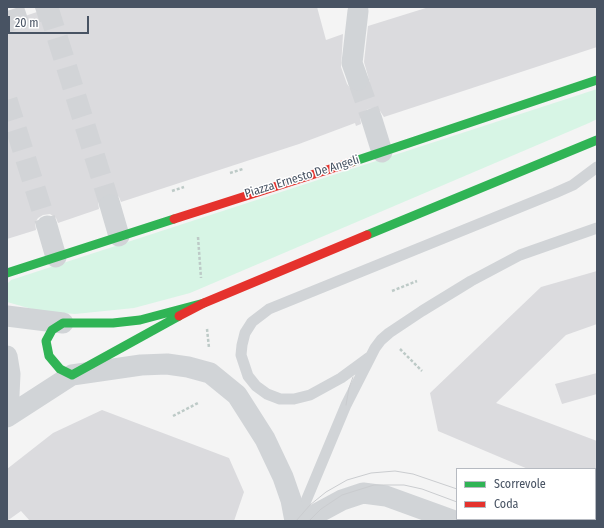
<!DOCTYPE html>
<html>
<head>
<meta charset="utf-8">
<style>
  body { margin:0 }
  #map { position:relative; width:604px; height:528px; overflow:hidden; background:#f4f4f4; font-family:"Fira Sans Condensed",sans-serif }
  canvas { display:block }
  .frame { position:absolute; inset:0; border:8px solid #485363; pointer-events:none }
  .legend { position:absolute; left:456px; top:468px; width:140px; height:52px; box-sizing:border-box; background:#fff; border:1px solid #b6bac1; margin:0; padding:5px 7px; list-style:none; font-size:12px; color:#485363 }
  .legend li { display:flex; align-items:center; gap:8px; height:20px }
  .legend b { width:20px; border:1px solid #b6bac1 }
  .scale { position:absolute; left:8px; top:16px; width:81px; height:18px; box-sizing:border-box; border:2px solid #485363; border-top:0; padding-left:5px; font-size:12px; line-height:14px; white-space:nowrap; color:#485363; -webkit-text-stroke:3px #fff; paint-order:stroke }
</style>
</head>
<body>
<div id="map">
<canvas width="604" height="528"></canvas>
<div class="frame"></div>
<ul class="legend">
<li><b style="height:5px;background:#30b455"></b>Scorrevole</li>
<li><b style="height:5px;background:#e5322d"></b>Coda</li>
</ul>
<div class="scale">20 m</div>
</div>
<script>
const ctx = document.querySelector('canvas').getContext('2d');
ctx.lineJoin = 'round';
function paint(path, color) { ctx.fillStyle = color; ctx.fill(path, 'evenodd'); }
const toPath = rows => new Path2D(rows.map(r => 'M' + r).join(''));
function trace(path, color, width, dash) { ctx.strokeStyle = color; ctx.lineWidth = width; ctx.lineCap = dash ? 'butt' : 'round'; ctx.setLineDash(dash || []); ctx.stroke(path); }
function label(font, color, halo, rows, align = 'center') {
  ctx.font = font + ' "Fira Sans Condensed",sans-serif'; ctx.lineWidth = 3; ctx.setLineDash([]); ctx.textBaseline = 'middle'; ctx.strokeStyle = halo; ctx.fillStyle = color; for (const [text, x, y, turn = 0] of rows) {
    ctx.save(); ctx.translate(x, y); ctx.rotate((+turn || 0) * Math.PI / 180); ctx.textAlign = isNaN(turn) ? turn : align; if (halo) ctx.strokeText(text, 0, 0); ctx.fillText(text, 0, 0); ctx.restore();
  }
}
const green = toPath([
  [597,89,597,119,589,123,190,293,134,308,75,314,39,311,7,302,7,284,11,280]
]);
const building = toPath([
  [52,7,317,7,326,40,343,34,341,67,347,84,351,89,356,92,362,91,367,88,370,83,364,62,368,26,429,7,597,7,597,47,384,117,380,111,375,108,368,109,363,112,360,117,361,124,356,126,355,123,299,144,121,202,119,197,113,193,106,194,101,197,98,202,99,209,58,223,56,218,50,214,43,215,38,218,35,223,36,230,7,239,7,22],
  [597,271,597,324,566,335,496,403,597,441,597,469,528,469,438,431,430,393,541,287],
  [597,373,597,394,562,404,555,384],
  [102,410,229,458,244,492,234,521,30,521,21,511,7,521,7,469,53,433]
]);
const streetTunnel = toPath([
  [48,8,110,205],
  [7,22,52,7],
  [358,80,372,120],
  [7,100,47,226]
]);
const path = toPath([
  [230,173,243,169],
  [172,191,184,187],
  [198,237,201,278],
  [392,291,417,281],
  [207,329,209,348],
  [400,349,422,371],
  [173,416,198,403]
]);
const lane = toPath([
  [371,356,341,378,310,395,294,399,280,399,267,394,256,386,248,376,241,355,242,345,245,333,252,322,269,309,555,193,573,185,597,167],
  [298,520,346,405,375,348,381,340,389,333,422,311,471,281,520,255,597,228]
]);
const street = toPath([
  [358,80,352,63,358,11],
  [372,120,382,152],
  [110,205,119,236],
  [47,226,56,257],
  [7,316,63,323],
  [7,356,10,374,8,416],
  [7,417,72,375,141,365,167,364,188,367,210,373,237,395,265,439,283,477,291,500,295,521],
  [303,521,342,500,363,493,386,496,455,521]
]);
const fast = toPath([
  [352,162,597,80],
  [367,235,597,140],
  [7,273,174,219],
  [179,316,72,375,60,369,49,356,46,341,52,330,63,323,113,323,140,320,204,303]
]);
const jam = toPath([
  [174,219,352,162],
  [179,316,204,303,367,235]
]);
const tram = toPath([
  [346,405,349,388,353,377],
  [501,519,506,521],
  [534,519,539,521],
  [296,521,310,505,326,492,347,480,371,473,395,471,413,474,457,489],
  [309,521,321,509,342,495,374,485,404,485,422,489,457,502]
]);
const streetNames = [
  ["Piazza Ernesto De Angeli",302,177,-17]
];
paint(green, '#d7f5e5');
paint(building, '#dbdbde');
trace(streetTunnel, '#d2d4d7', 21, [21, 10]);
trace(path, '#bdcac7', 2.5, [3, 2]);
trace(lane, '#d1d4d7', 11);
trace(street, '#d1d4d7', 21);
trace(fast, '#30b455', 9);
trace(jam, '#e5322d', 9);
trace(tram, '#cacccf', 1);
label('12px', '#485363', '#fff', streetNames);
</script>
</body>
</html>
